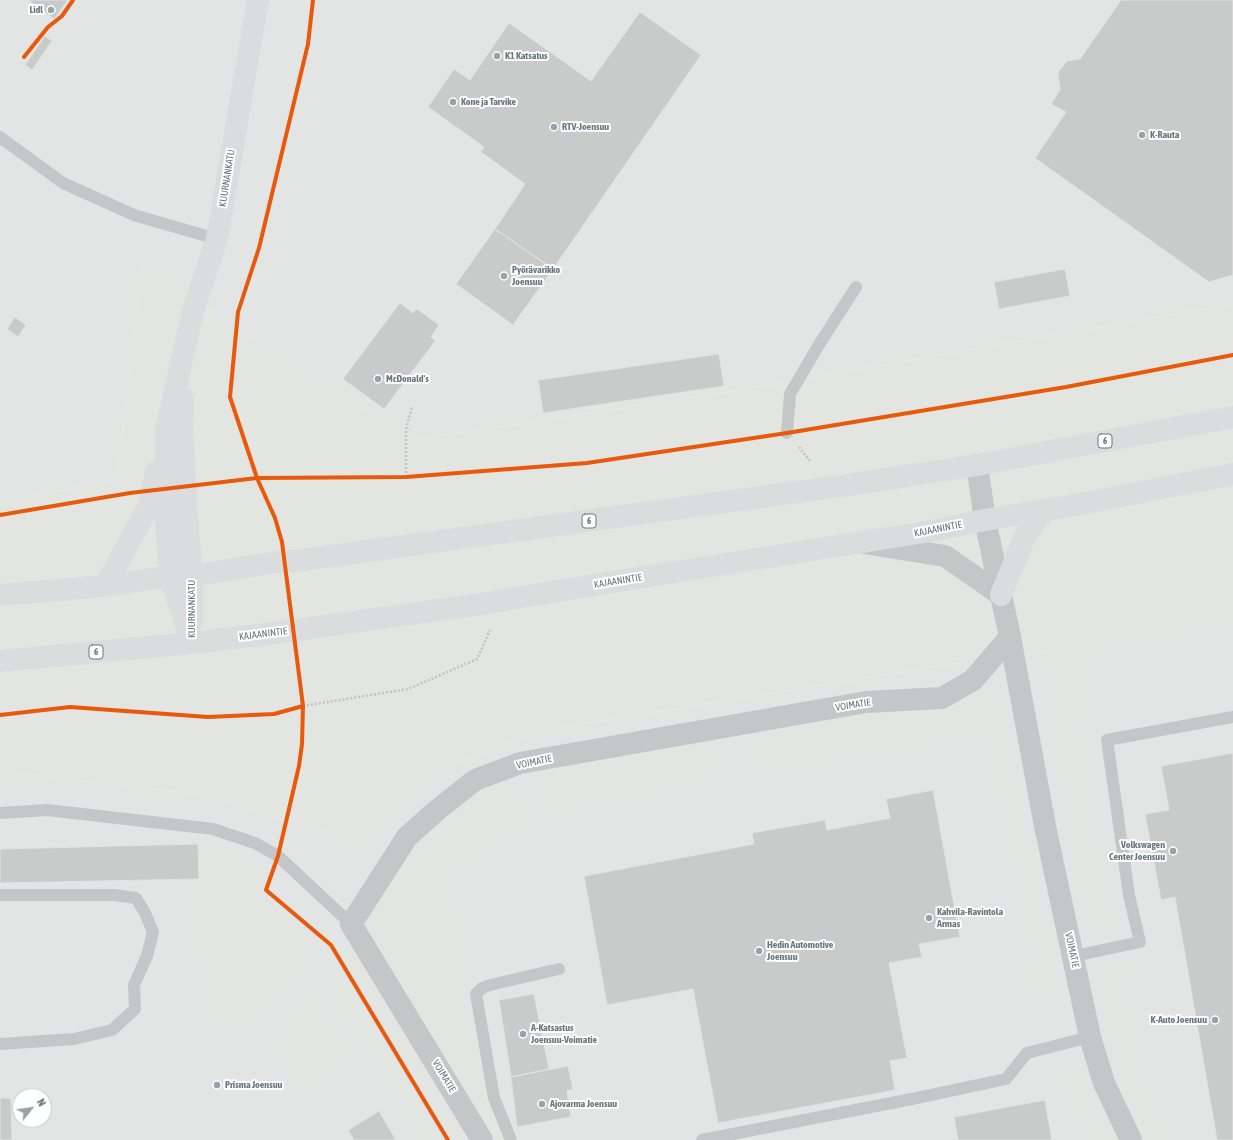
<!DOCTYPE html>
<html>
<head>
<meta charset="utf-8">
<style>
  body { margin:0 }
  #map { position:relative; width:1233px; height:1140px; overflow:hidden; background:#f3f3f2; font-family:"Asap Condensed",sans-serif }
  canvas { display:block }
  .north { position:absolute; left:12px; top:1088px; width:40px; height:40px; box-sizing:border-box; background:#fff; border:1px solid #c2c9cc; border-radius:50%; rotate:60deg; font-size:11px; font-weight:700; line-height:16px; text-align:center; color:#67787f }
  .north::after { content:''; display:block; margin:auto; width:14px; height:18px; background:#98a3a7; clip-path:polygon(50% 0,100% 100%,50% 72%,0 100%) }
</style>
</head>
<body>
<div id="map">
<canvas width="1233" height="1140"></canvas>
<div class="north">N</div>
</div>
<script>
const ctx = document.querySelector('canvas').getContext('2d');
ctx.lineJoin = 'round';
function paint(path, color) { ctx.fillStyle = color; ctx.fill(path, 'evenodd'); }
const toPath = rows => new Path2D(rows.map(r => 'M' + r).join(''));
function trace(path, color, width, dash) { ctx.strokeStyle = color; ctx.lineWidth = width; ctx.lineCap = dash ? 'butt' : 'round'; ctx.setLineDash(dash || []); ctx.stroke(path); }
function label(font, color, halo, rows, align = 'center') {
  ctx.font = font + ' "Asap Condensed",sans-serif'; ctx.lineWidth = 4; ctx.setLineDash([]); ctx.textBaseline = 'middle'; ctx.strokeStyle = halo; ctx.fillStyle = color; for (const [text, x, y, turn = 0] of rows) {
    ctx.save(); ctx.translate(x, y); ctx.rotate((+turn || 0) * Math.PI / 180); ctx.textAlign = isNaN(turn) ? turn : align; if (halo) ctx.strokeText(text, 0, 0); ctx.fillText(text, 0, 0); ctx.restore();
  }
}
const built = toPath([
  [0,0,1233,0,1233,304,734,391,413,440,142,267,117,479,0,503],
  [1233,617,1233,1140,0,1140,0,776,22,774,215,796,324,832,357,845,451,765,540,731,939,666,1083,647],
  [20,1096,44,1096,44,1120,20,1120]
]);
const green = toPath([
  [142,267,413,440,734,391,1233,304,1233,618,1102,644,1083,647,1092,705,1071,710,1103,919,1120,918,1122,930,1110,931,1098,928,1091,914,1077,858,1075,815,1050,651,939,666,540,731,451,765,357,845,324,832,215,796,22,774,0,777,0,503,117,479],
  [979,686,991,686,1056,985,1030,991,1024,973,1042,969,990,729,871,748,753,769,749,758,752,744,769,733,816,726,845,716,872,711,916,713,949,712,976,700],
  [701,738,711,745,716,757,718,772,709,779,547,808,539,773,542,767],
  [510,777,524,829,485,836,488,855,442,864,464,987,462,996,477,1065,505,1140,496,1140,394,973,372,931,372,914,382,891,421,838,447,809,495,779],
  [200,842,236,855,266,869,261,892,276,911,314,946,268,1007,245,1024,208,1017],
  [351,946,465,1140,455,1140,344,951],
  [1128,959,1130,972,1115,977,1138,1088,1162,1140,1147,1140,1132,1107,1102,980,1105,972,1114,964],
  [336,967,357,999,441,1140,430,1140,387,1070,366,1048,329,988],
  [309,998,343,1054,303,1091,274,1041],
  [1063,1073,1073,1075,1113,1140,1096,1140,1073,1099]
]);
const building = toPath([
  [28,0,68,0,54,19,28,0],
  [1121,0,1233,0,1233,275,1209,282,1035,158,1066,112,1051,104,1060,90,1058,72,1067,61,1080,59,1121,0],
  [640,12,701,55,553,269,495,229,525,184,481,152,484,147,428,107,454,69,470,80,509,23,591,81,640,12],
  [45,36,52,41,32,70,25,65,45,36],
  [495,229,553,269,513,325,456,284,495,229],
  [1065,269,1070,296,999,309,994,282,1065,269],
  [400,303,413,313,417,309,439,325,431,337,435,341,384,409,343,379,400,303],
  [15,317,26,325,18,337,7,329,15,317],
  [719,354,724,386,543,413,538,380,719,354],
  [1233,753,1233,1140,1217,1140,1175,897,1161,900,1145,814,1169,810,1161,766,1233,753],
  [933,790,960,937,919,944,922,957,889,963,907,1058,890,1061,895,1090,718,1123,693,989,607,1005,584,876,754,844,752,833,825,820,827,830,890,818,886,799,933,790],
  [198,844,199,879,0,883,0,849,198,844],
  [534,994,549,1069,511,1077,499,1000,534,994],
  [568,1066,573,1089,567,1091,571,1117,517,1127,511,1077,568,1066],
  [0,1098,11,1098,12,1140,0,1140,0,1098],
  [1045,1100,1052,1140,958,1140,954,1117,1045,1100],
  [379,1111,396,1140,354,1140,348,1130,379,1111]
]);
const path = toPath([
  [799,447,811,462],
  [406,477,406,429,412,407],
  [303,706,408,689,477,659,490,630]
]);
const lane = toPath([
  [0,137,63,183,134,215,217,239],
  [787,433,790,394,820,343,856,287],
  [0,813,47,810,213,829,255,843,278,856,351,924],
  [0,895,114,895,136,898,145,913,153,932,147,956,134,985,135,1009,112,1030,74,1039,0,1044],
  [1074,956,1140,942,1129,895,1107,740,1233,717],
  [511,1140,494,1098,476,994,482,988,490,985,559,969],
  [702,1140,912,1099,1006,1079,1027,1053,1090,1037]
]);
const street = toPath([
  [977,465,985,520,1010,637,1045,826,1090,1037,1104,1083,1131,1140],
  [864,543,945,556,1001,595],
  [482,1140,351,924,407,837,436,811,475,780,520,763,866,702,942,698,973,680,1010,637]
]);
const secondary = toPath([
  [183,398,182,429,187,516,192,576,192,622],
  [105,586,149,506,156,472],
  [192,643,170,576,166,522,166,430,193,311,217,239,258,0]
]);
const highway = toPath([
  [0,595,105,586,170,576,192,576,269,563,302,560,848,485,977,465,1233,417],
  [1001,595,1025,536,1045,510],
  [0,661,192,643,275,633,488,603,569,589,931,531,985,520,1070,506,1233,474]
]);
const cycleway = toPath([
  [313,0,308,44,259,248,238,312,230,397,257,478,275,518,282,542,303,706,302,744,299,766,278,856,266,890,331,945,448,1140],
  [24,57,48,27,62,16,73,0],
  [0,515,130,493,257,478,406,477,587,463,787,433,1066,387,1233,355],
  [0,715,70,707,208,717,274,714,303,706]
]);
const markers = [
  [51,10,4,"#98a3a7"],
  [497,56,4,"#98a3a7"],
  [453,102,4,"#98a3a7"],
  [554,127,4,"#98a3a7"],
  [1142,135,4,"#98a3a7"],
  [504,276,4,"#98a3a7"],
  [378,379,4,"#98a3a7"],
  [1173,851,4,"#98a3a7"],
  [929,918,4,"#98a3a7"],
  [759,951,4,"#98a3a7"],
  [1215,1020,4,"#98a3a7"],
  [523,1034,4,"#98a3a7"],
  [217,1085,4,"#98a3a7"],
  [542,1104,4,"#98a3a7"]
];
const shields = [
  [1105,441,14],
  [589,521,14],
  [96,652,14]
];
const shieldNames = [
  ["6",1105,441],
  ["6",589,521],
  ["6",96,652]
];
const poiNames = [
  ["Lidl",43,10,"right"],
  ["K1 Katsatus",505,56],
  ["Kone ja Tarvike",461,102],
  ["RTV-Joensuu",562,127],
  ["K-Rauta",1150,135],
  ["Pyörävarikko",512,270],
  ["Joensuu",512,282],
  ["McDonald's",386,379],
  ["Volkswagen",1165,845,"right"],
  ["Center Joensuu",1165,857,"right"],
  ["Kahvila-Ravintola",937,912],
  ["Armas",937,924],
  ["Hedin Automotive",767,945],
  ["Joensuu",767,957],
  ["K-Auto Joensuu",1207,1020,"right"],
  ["A-Katsastus",531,1028],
  ["Joensuu-Voimatie",531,1040],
  ["Prisma Joensuu",225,1085],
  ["Ajovarma Joensuu",550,1104]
];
const streetNames = [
  ["KUURNANKATU",227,178,-81],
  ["KAJAANINTIE",938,529,-11],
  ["KAJAANINTIE",618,581,-9],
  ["KUURNANKATU",192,609,-90],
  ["KAJAANINTIE",263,634,-7],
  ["VOIMATIE",853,705,-9],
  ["VOIMATIE",534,762,-12],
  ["VOIMATIE",1072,950,78],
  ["VOIMATIE",444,1076,59]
];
paint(built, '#e3e5e5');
paint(green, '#e2e5e0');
paint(building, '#c9caca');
trace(building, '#e2e2e2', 1);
trace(path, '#c3c3c4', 2.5, [2, 2]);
trace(lane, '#c4c6c7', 12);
trace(street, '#c4c6c7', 22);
trace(secondary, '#dbdcdd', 22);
trace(highway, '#dbdcdd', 22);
trace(cycleway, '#e8590c', 4);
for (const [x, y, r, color] of markers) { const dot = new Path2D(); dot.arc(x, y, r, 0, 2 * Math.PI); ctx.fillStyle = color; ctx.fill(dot); trace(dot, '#fff', 1.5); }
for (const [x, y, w] of shields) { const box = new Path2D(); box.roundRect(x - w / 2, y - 7, w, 14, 3); ctx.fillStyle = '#fff'; ctx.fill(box); trace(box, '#67787f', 1); }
label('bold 9px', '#67787f', null, shieldNames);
label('bold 10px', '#67787f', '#fff', poiNames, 'left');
label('10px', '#67787f', '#fff', streetNames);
</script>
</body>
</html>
